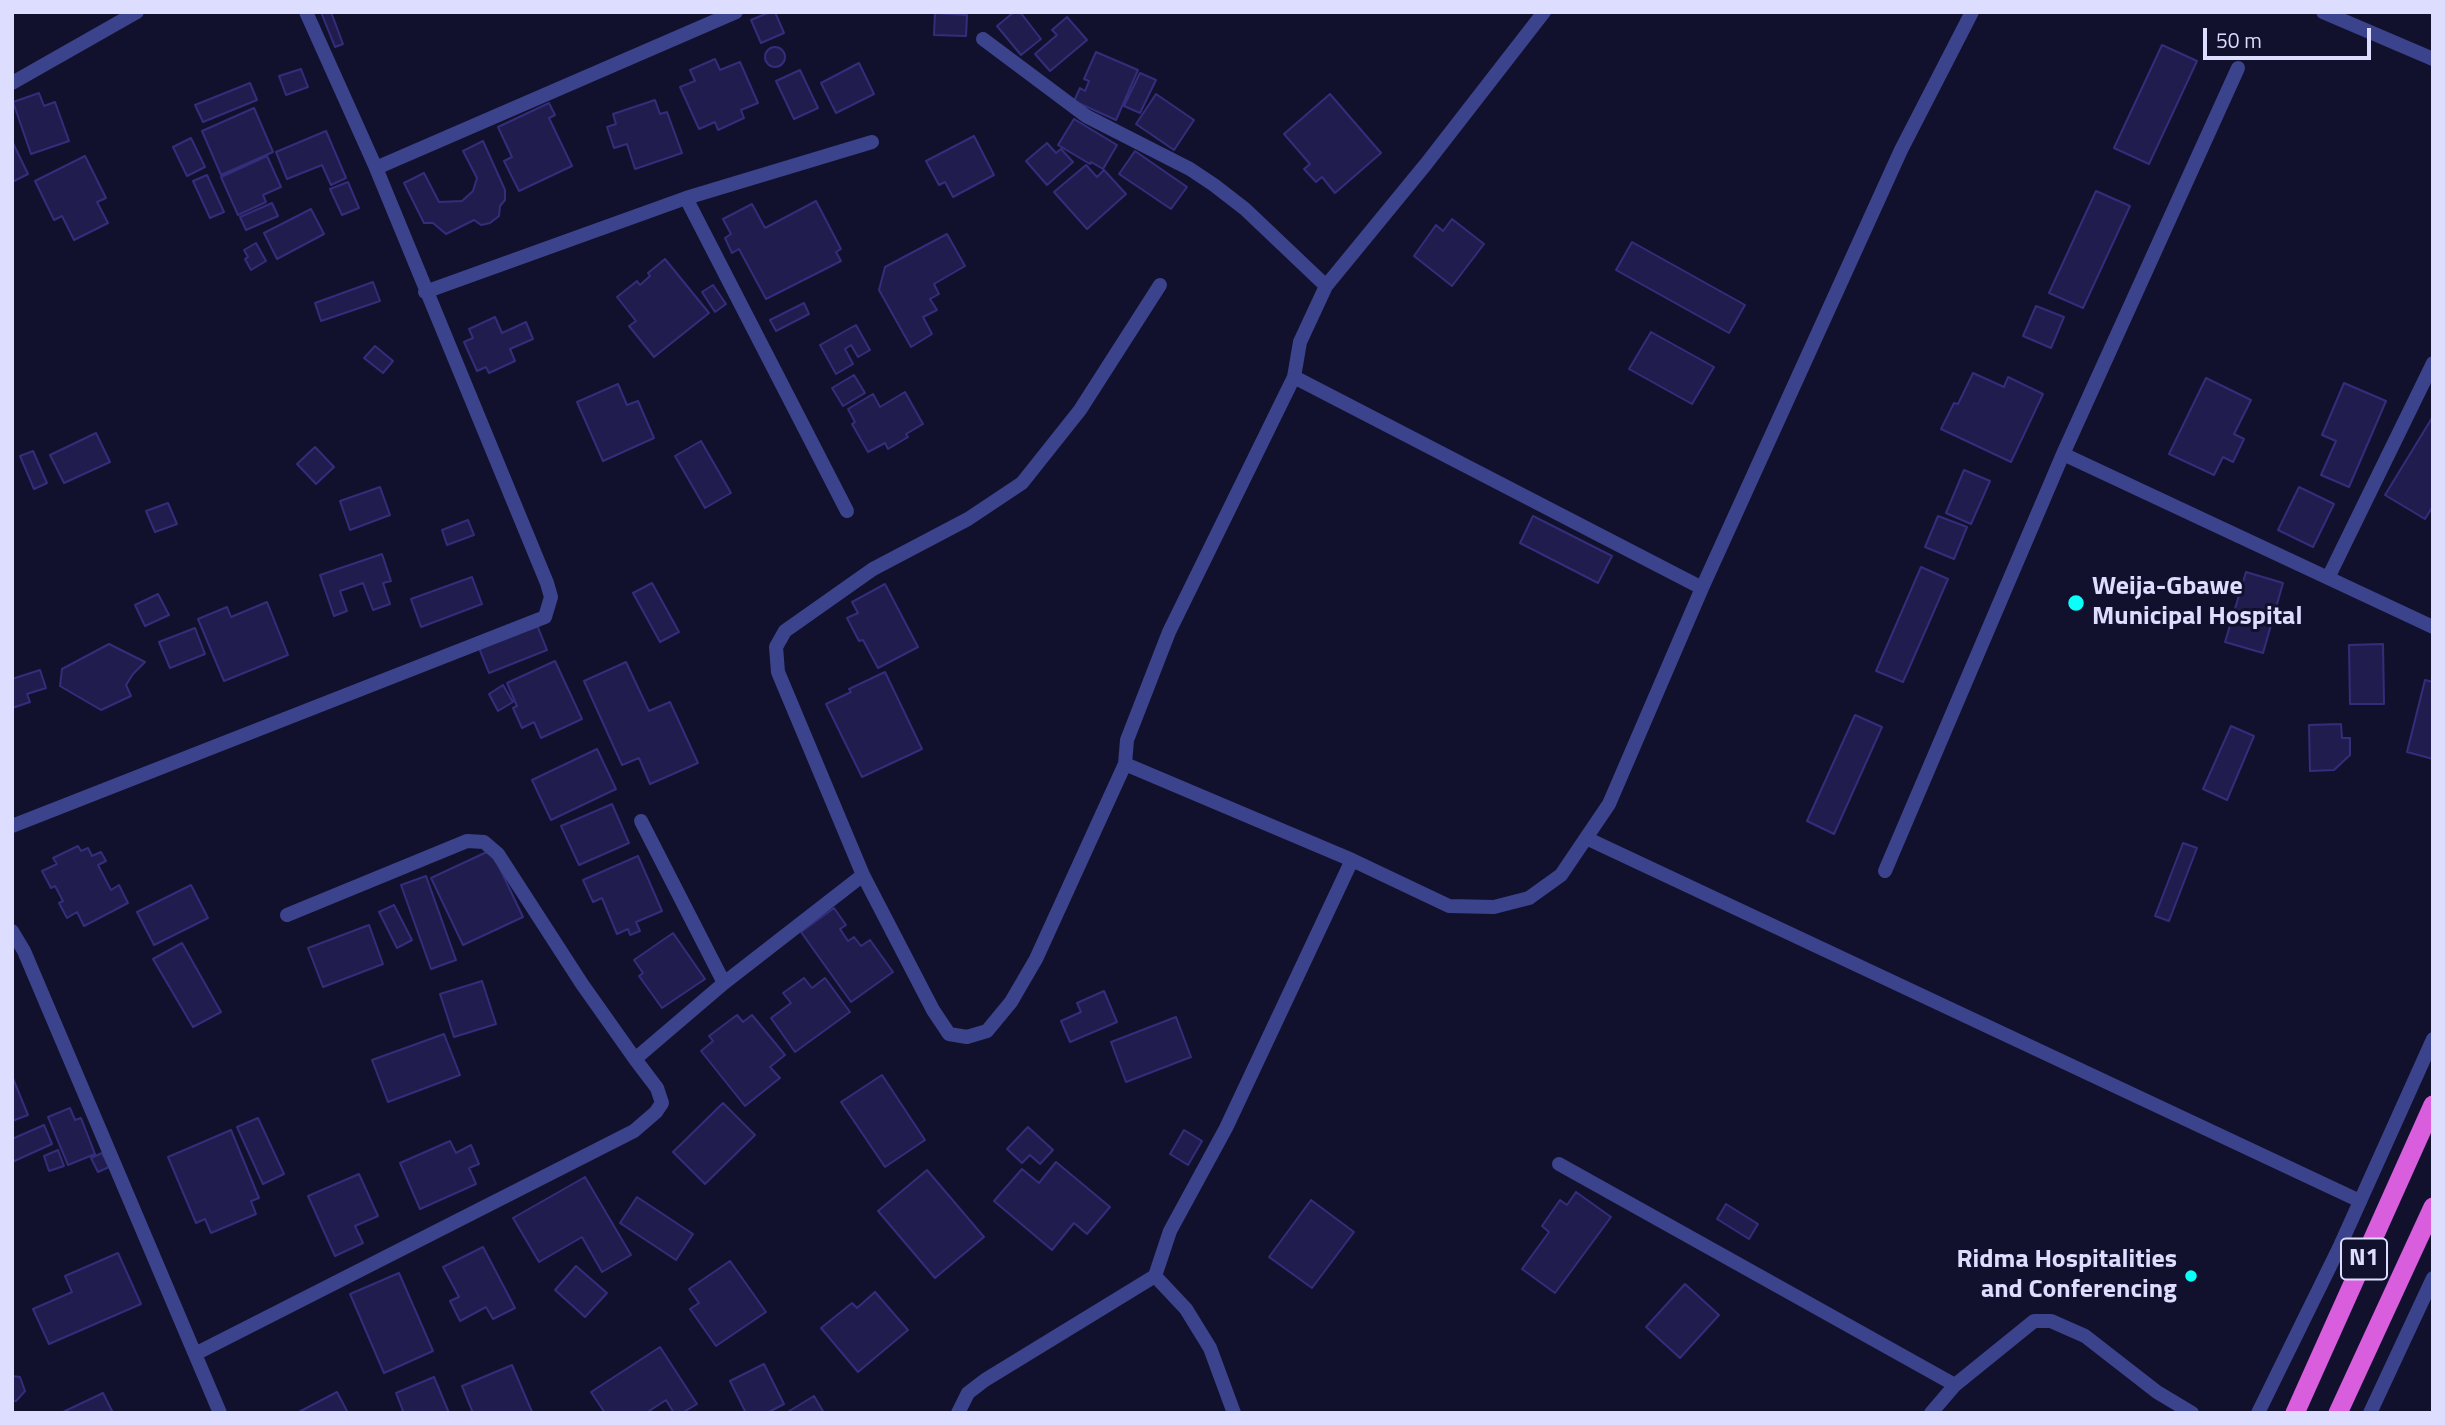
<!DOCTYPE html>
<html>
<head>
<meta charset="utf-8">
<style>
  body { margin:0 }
  #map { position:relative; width:2445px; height:1425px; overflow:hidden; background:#12112d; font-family:"Titillium Web",sans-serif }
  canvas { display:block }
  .frame { position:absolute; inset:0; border:14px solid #ddf; pointer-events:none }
  .scale { position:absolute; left:2203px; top:28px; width:168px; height:32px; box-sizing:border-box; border:4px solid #ddf; border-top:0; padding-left:9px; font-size:21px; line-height:24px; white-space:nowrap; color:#ddf; -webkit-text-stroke:5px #12112d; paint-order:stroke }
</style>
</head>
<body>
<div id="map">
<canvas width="2445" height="1425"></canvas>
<div class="frame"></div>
<div class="scale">50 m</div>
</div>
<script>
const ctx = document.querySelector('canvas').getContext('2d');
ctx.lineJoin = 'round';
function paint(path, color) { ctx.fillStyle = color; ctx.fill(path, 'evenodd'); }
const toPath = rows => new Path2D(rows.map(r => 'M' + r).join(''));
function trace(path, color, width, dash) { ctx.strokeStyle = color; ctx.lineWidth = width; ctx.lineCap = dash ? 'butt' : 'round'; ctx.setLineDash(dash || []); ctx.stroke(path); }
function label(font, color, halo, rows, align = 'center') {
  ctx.font = font + ' "Titillium Web",sans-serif'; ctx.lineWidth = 6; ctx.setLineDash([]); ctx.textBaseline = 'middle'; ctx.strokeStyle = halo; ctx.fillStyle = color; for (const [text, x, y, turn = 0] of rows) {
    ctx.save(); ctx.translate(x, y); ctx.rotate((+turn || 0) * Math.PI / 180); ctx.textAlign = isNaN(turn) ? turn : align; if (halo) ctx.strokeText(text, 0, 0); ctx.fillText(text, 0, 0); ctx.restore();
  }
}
const building = toPath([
  [321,12,331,12,343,44,335,47,321,12],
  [770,12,775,12,784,33,761,43,751,20,770,12],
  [1014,12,1020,12,1041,39,1021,55,997,26,1014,12],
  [935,13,967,15,966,36,934,35,935,13],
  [1067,17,1087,40,1050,71,1035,54,1057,35,1052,30,1067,17],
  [2162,45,2197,61,2149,164,2114,148,2162,45],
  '765 57a10 10 0 1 1 20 0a10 10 0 1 1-20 0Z',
  [1096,52,1138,70,1116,120,1074,101,1080,88,1085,91,1089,81,1084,79,1096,52],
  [715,59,720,70,740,62,758,103,741,110,744,118,718,130,715,122,699,129,680,87,695,81,690,70,715,59],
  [859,63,874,94,836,113,821,83,859,63],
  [301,69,308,87,286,95,279,76,301,69],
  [800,70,818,108,794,119,776,81,800,70],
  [1140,73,1156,80,1140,113,1124,106,1140,73],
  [250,83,257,100,203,122,195,105,250,83],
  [39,93,44,106,55,102,69,141,31,154,13,102,39,93],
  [1156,94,1194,120,1174,150,1136,124,1156,94],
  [1330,94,1381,153,1335,193,1322,177,1316,182,1304,169,1310,164,1284,134,1330,94],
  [655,100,660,114,667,112,682,153,635,169,627,144,614,148,607,127,616,124,613,114,655,100],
  [549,103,555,115,549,118,572,166,519,191,504,161,512,157,498,127,549,103],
  [254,108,273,152,221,175,202,131,254,108],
  [1074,119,1117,145,1103,169,1091,162,1090,164,1058,145,1074,119],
  [326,131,346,178,331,185,322,165,287,179,276,152,326,131],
  [974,136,994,175,953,197,945,182,939,185,926,161,974,136],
  [191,138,205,167,187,176,173,147,191,138],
  [12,141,28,174,12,182,12,141],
  [483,141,505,190,505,200,500,206,499,216,490,223,481,225,474,220,446,234,433,223,424,223,404,183,424,173,439,202,462,201,473,191,477,178,463,151,483,141],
  [1047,143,1056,153,1061,149,1073,162,1047,185,1026,161,1047,143],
  [1135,151,1187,187,1171,209,1119,174,1135,151],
  [85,156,106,198,97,202,108,223,74,240,62,216,54,220,35,181,85,156],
  [267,156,281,187,263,195,266,202,238,215,221,177,267,156],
  [1086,165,1097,177,1104,170,1126,194,1087,229,1054,192,1086,165],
  [207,175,224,212,210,218,193,181,207,175],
  [348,182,359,208,342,215,330,189,348,182],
  [2096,191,2130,206,2083,308,2049,293,2096,191],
  [816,201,841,249,836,252,841,261,766,299,739,249,732,253,725,238,731,234,723,219,752,204,765,228,816,201],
  [272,203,278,216,246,230,240,217,272,203],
  [311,209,324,234,277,259,264,233,311,209],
  [1452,219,1484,244,1452,286,1414,256,1436,225,1443,231,1452,219],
  [947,234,965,266,934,284,939,294,930,299,937,310,923,317,932,334,911,347,879,290,885,267,947,234],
  [1632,242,1745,305,1729,333,1616,270,1632,242],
  [256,243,266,261,251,270,245,259,248,257,244,250,256,243],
  [665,259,709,313,654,357,629,326,636,321,617,297,637,281,640,285,650,276,648,273,665,259],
  [373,282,380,301,321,321,315,303,373,282],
  [713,285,726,304,715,312,702,292,713,285],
  [804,303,809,314,776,331,770,320,804,303],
  [2036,306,2064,317,2051,348,2023,336,2036,306],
  [495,317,502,333,526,322,533,339,510,349,515,361,489,373,486,367,477,371,464,342,473,338,469,329,495,317],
  [856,325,870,350,858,357,851,345,845,349,853,364,836,374,820,345,856,325],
  [1651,332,1714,367,1692,404,1629,369,1651,332],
  [375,346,393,361,383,373,364,358,375,346],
  [1973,373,2004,387,2008,377,2043,394,2011,462,1941,429,1954,403,1958,404,1973,373],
  [854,375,865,393,843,406,832,388,854,375],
  [2206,378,2251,400,2234,434,2244,439,2233,462,2223,457,2214,475,2169,454,2206,378],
  [2344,383,2386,401,2349,487,2321,475,2336,441,2322,435,2344,383],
  [618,384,627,405,638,401,654,438,603,461,577,402,618,384],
  [905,392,923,424,906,434,908,437,888,449,885,443,868,452,852,424,855,422,848,409,873,394,880,407,905,392],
  [2432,418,2433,506,2425,519,2385,495,2432,418],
  [96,433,110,462,64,483,50,455,96,433],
  [701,441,731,493,705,508,675,456,701,441],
  [315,447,334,467,316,484,297,464,315,447],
  [33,451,47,483,34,489,20,456,33,451],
  [1964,470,1990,481,1971,524,1946,513,1964,470],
  [380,487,390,515,350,530,340,501,380,487],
  [2299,487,2334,504,2313,547,2278,530,2299,487],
  [168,503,177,524,155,532,146,511,168,503],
  [1533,516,1612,556,1598,583,1520,543,1533,516],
  [1938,516,1967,527,1954,559,1925,547,1938,516],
  [468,520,474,535,447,545,442,530,468,520],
  [382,554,391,581,383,583,390,604,373,610,363,583,340,591,347,611,334,616,320,575,382,554],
  [1921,567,1948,579,1903,682,1876,671,1921,567],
  [2246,572,2283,583,2263,653,2225,642,2246,572],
  [472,577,482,604,421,627,411,599,472,577],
  [652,583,679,632,660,642,633,593,652,583],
  [885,584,918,647,878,668,863,640,859,641,847,618,858,613,852,602,885,584],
  [158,594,169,615,145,626,135,605,158,594],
  [267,602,288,655,224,681,198,619,227,607,231,617,267,602],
  [537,625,547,650,489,673,479,648,537,625],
  [195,628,205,654,170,668,159,642,195,628],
  [109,644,145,662,133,674,126,685,131,696,101,710,60,686,62,669,109,644],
  [2383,644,2384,704,2350,704,2349,645,2383,644],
  [555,661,582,719,541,738,534,722,522,728,513,708,517,706,507,683,555,661],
  [626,662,649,711,670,702,698,763,650,784,639,758,622,765,584,681,626,662],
  [40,670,46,688,27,694,30,702,12,708,12,679,40,670],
  [885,672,922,749,862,777,826,704,851,692,849,689,885,672],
  [2425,680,2433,682,2433,759,2407,752,2425,680],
  [503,685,513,702,498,711,489,694,503,685],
  [1855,715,1882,727,1834,834,1807,821,1855,715],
  [2341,724,2342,738,2350,738,2350,755,2334,770,2310,771,2309,725,2341,724],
  [2231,726,2254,736,2227,800,2203,789,2231,726],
  [597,749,616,789,551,820,532,780,597,749],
  [612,804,629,843,579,865,561,826,612,804],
  [2183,843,2197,848,2169,921,2155,916,2183,843],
  [78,846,81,851,88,848,92,856,101,852,106,861,98,865,111,890,119,885,128,903,84,926,77,912,67,918,59,903,63,901,55,886,51,888,42,871,57,864,53,858,78,846],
  [491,850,523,917,463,945,431,878,491,850],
  [638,856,662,911,636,922,640,931,630,935,628,929,617,934,602,898,593,902,583,880,638,856],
  [426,876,456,960,431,969,401,885,426,876],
  [191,885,208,918,154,945,137,912,191,885],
  [394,905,412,940,397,948,379,912,394,905],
  [834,908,846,925,840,929,848,941,854,937,861,946,870,940,893,972,851,1002,801,932,834,908],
  [369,925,383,964,323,987,308,948,369,925],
  [673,933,705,979,662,1008,639,976,643,973,634,960,673,933],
  [182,943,221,1012,193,1027,153,959,182,943],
  [804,978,812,988,825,978,850,1012,795,1052,771,1018,791,1003,783,993,804,978],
  [482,981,496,1024,454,1037,440,994,482,981],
  [1104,991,1117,1022,1070,1042,1061,1021,1081,1012,1077,1003,1104,991],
  [737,1015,743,1022,752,1015,785,1055,770,1067,780,1078,745,1106,701,1051,713,1041,709,1036,737,1015],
  [1176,1017,1191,1057,1126,1082,1111,1042,1176,1017],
  [444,1034,460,1075,388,1102,372,1060,444,1034],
  [882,1075,925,1140,885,1167,841,1102,882,1075],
  [12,1076,28,1115,12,1121,12,1076],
  [723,1103,755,1135,705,1184,673,1152,723,1103],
  [70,1108,75,1120,81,1118,95,1154,68,1165,48,1117,70,1108],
  [258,1118,284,1174,263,1184,237,1127,258,1118],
  [44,1125,52,1144,12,1162,12,1139,44,1125],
  [1028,1127,1053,1150,1040,1164,1030,1155,1022,1163,1007,1149,1028,1127],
  [231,1130,259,1198,251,1201,256,1214,211,1233,205,1219,196,1223,168,1157,231,1130],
  [1184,1130,1202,1141,1188,1165,1170,1154,1184,1130],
  [450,1141,456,1153,471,1145,479,1164,469,1168,476,1184,420,1209,400,1163,450,1141],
  [58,1150,64,1166,49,1171,44,1156,58,1150],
  [102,1153,109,1167,98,1172,91,1158,102,1153],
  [1056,1162,1110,1207,1087,1234,1074,1223,1052,1250,994,1201,1022,1169,1039,1183,1056,1162],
  [927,1170,984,1237,935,1278,878,1211,927,1170],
  [359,1174,378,1216,355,1226,363,1243,335,1256,308,1196,359,1174],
  [585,1177,631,1255,602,1272,582,1237,539,1262,513,1218,585,1177],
  [1576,1192,1611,1217,1555,1293,1522,1269,1549,1232,1542,1226,1560,1200,1567,1205,1576,1192],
  [637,1197,693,1234,676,1260,620,1223,637,1197],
  [1311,1200,1354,1232,1312,1288,1269,1257,1311,1200],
  [1726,1204,1758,1224,1749,1239,1717,1219,1726,1204],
  [483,1247,515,1308,493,1319,486,1307,460,1321,450,1301,459,1297,443,1267,483,1247],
  [118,1253,141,1304,49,1344,33,1309,72,1292,65,1276,118,1253],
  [730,1261,766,1312,716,1346,690,1309,699,1303,689,1289,730,1261],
  [576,1266,607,1293,585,1317,555,1290,576,1266],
  [399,1273,433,1351,384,1373,350,1294,399,1273],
  [1685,1284,1719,1315,1680,1358,1646,1327,1685,1284],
  [875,1292,908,1330,858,1372,821,1328,852,1303,857,1308,875,1292],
  [660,1347,697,1404,682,1413,674,1413,666,1400,646,1413,605,1413,591,1392,660,1347],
  [764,1364,784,1404,767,1413,746,1413,730,1381,764,1364],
  [512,1365,532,1412,473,1413,462,1386,512,1365],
  [12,1376,20,1377,25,1391,16,1401,12,1401,12,1376],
  [434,1377,449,1413,399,1413,403,1411,396,1393,434,1377],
  [337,1392,348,1413,297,1413,337,1392],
  [103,1393,113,1413,64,1413,63,1412,103,1393],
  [814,1396,824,1413,786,1413,814,1396]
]);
const minor = toPath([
  [2323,12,2433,59],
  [983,39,1086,116,1190,169,1214,185,1245,209,1326,286],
  [12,83,137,12],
  [376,168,736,12],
  [686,198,847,511],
  [1160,285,1080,410,1022,483,968,519,873,569,785,631,776,647,778,672,863,875,933,1010,949,1034,967,1037,987,1031,1011,1002,1036,959,1125,764,1127,740,1169,632,1294,377,1300,342,1326,286,1426,164,1544,12],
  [425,292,686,198,872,142],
  [1294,377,1702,588],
  [2063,454,2433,627],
  [2328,578,2433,363],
  [1125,764,1352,860,1449,906,1494,907,1529,898,1561,875,1609,804,1702,588,1901,150,1972,12],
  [641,821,724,983],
  [12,826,545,617,551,597,547,583,376,168,306,12],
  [1586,838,2360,1201],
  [1885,871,2063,454,2238,68],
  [287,915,467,841,484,842,498,854,582,984,635,1059],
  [12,931,24,951,220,1413],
  [1559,1164,1955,1385],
  [1155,1276,1186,1309,1210,1348,1234,1413],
  [195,1354,634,1131,656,1112,662,1103,657,1088,635,1059,724,983,863,875],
  [958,1413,968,1393,985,1380,1155,1276,1170,1231,1226,1128,1352,860],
  [1931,1413,1955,1385,2034,1321,2051,1321,2085,1336,2157,1392,2192,1413]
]);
const tertiary = toPath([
  [2258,1413,2339,1248,2433,1039],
  [2370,1413,2433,1278]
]);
const trunk = toPath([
  [2295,1413,2433,1105],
  [2338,1413,2433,1207]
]);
const markers = [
  [2076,603,9,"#09fff7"],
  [2191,1276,7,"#09fff7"]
];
const shields = [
  [2364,1259,46]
];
const shieldNames = [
  ["N1",2364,1259]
];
const poiNames = [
  ["Weija-Gbawe",2092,588],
  ["Municipal Hospital",2092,618],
  ["Ridma Hospitalities",2177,1261,"right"],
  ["and Conferencing",2177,1291,"right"]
];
paint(building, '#201c4e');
trace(building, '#332e7b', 2);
trace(minor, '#3b438d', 14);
trace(tertiary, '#3b438d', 14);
trace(trunk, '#d85ede', 19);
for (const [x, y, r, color] of markers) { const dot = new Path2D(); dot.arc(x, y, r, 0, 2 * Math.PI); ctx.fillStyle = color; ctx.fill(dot); trace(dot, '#12112d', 2.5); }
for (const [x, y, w] of shields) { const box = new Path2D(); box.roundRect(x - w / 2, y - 20.5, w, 41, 5); ctx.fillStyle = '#12112d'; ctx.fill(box); trace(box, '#ddf', 2); }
label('bold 24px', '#ddf', null, shieldNames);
label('bold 26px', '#ddf', '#12112d', poiNames, 'left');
</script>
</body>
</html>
